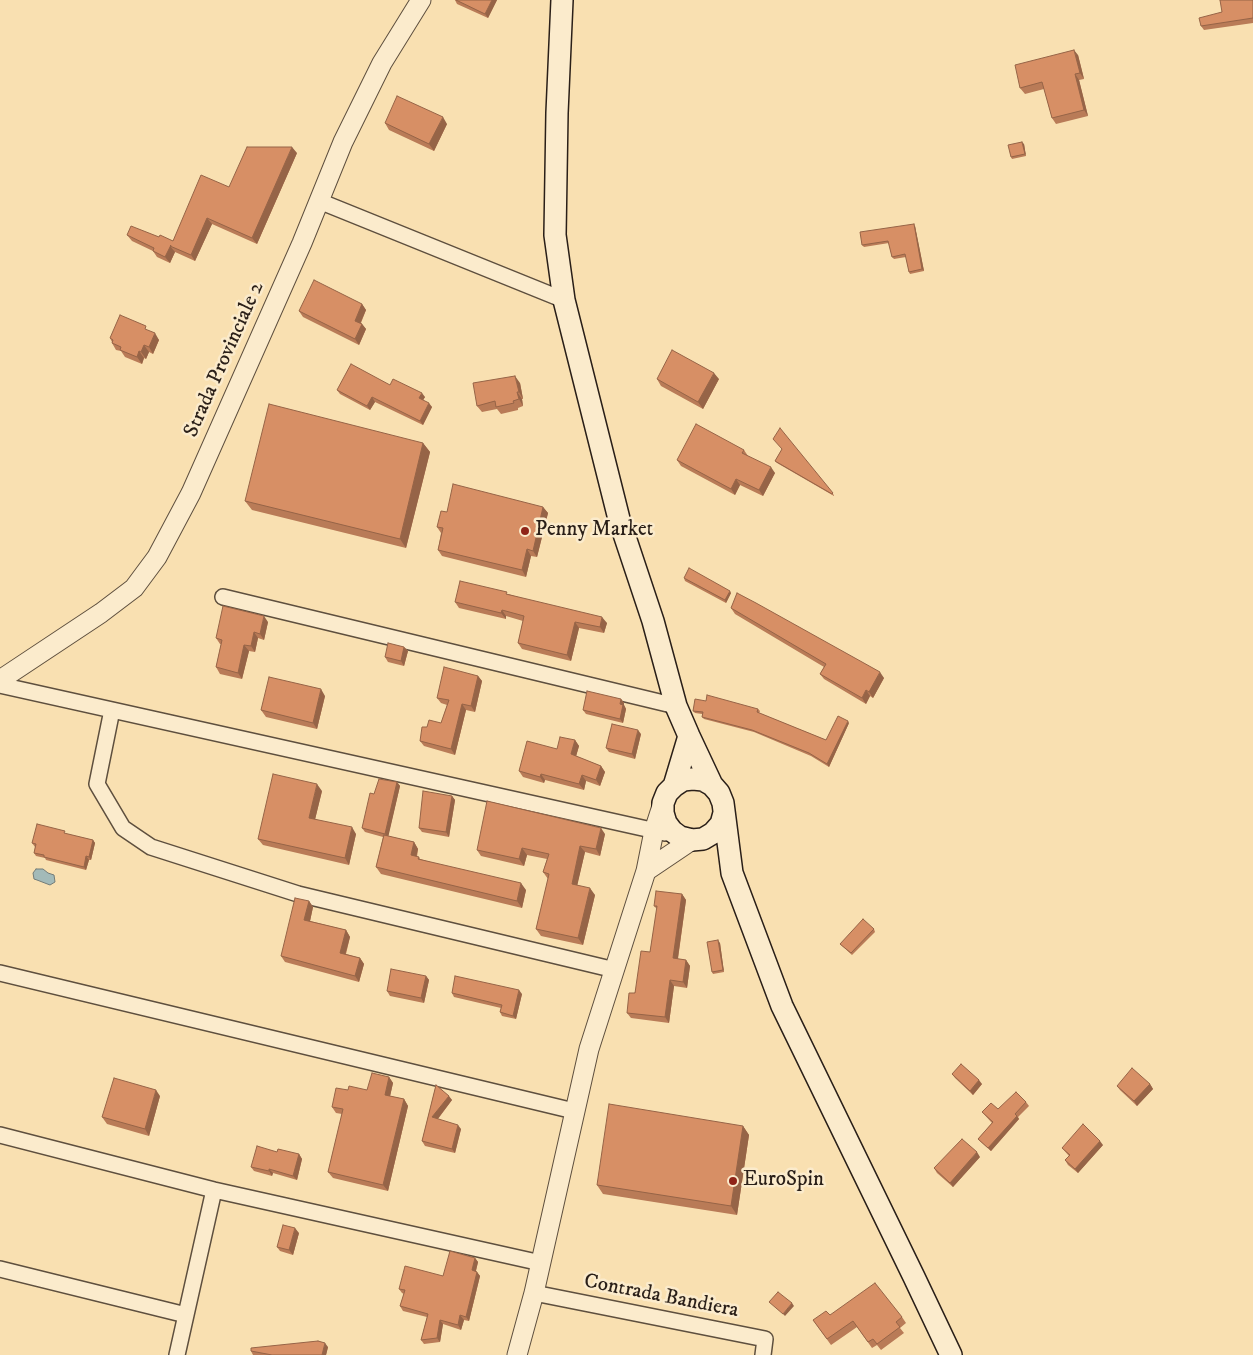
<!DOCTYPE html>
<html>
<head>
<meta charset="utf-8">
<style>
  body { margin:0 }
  canvas { display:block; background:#f9e0b1 }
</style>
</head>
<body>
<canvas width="1253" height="1355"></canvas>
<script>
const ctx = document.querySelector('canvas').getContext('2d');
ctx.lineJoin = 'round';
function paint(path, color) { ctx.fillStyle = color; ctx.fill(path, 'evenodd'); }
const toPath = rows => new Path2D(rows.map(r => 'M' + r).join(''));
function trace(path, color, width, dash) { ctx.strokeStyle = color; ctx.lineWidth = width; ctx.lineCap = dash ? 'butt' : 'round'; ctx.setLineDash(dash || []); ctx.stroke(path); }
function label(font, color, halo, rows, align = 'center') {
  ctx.font = font + ' "IM FELL DW Pica",serif'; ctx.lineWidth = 5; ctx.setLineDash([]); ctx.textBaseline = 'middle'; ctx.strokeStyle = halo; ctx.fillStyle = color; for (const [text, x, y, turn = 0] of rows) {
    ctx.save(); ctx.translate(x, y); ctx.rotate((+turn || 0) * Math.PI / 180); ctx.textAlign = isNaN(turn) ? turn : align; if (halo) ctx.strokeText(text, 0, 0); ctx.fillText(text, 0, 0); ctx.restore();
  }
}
const water = toPath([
  [36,869,43,869,48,873,54,875,55,882,50,885,37,880,34,879,33,873,36,869]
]);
const minor = toPath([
  [319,201,564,300],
  [223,597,676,706],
  [0,685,665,833],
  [112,710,97,784,123,828,151,847,298,894,615,970],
  [0,973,574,1111],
  [0,1135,214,1190,541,1263],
  [0,1269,186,1315],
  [534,1293,765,1339,763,1355],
  [177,1355,214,1190]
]);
const tertiary = toPath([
  [0,680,101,613,134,588,157,557,191,493,302,243,343,142,382,63,421,0],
  [646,871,692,840],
  [517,1355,534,1293,589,1049,646,871,654,831,663,803]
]);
const secondary = toPath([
  [562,0,557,113,555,235,564,300,619,519,653,621,676,706,689,736,712,785],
  [674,786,689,736],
  [724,813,721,824,713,833,703,839,692,840,680,837,672,831,666,823,663,813,663,803,667,793,674,786,683,780,693,779,703,780,712,785,719,793,723,803,732,873,782,1006,914,1277,951,1355]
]);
const wall = toPath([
  [455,0,497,0,488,18,457,4],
  [1253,0,1253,23,1204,30,1201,26,1222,12],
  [1078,55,1084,79,1079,80,1088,116,1056,124,1052,118,1044,89,1025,94,1020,88],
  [385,123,447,124,434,151,389,130],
  [1024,144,1026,156,1012,159,1011,157],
  [297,153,257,244,212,224,195,261,175,252,170,263,157,257,153,251,132,241,127,235,159,237,173,241,229,187],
  [915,226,924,271,910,274,909,272,906,257,894,259,892,257,889,243,864,247,862,245],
  [362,304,366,310,361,323,362,324,366,329,359,345,303,317,299,311],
  [149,331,159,340,153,354,149,352,146,359,144,358,142,364,125,357,121,351,116,350,112,343,112,342,110,338],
  [657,379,719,379,703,409,661,386],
  [520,383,523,399,522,399,523,406,518,408,518,410,501,414,497,409,482,412,477,406],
  [390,385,425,397,423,400,432,407,423,425,375,402,370,410,340,394,337,390],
  [423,443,430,452,406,548,252,510,245,501],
  [782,449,834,495,834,496,777,463,775,461],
  [744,450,748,456,775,473,763,496,740,485,735,495,681,466,677,460],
  [543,507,548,513,537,557,531,556,526,577,442,556,438,550,441,533,437,527,447,512],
  [684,578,731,593,726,603,685,581],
  [508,594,607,623,604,633,579,628,571,661,522,649,518,643,523,621,506,616,506,619,459,608,455,602],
  [731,608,884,678,873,698,870,696,866,704,824,679,820,674,824,667,735,614],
  [268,622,264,640,258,638,255,652,249,651,242,679,220,674,216,667,221,644,220,644,216,638],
  [404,647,408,651,404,666,388,662,385,657],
  [478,676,482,681,475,712,466,710,455,755,424,746,420,741,427,727,441,723,447,705,441,703,437,698],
  [325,696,317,729,266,717,261,710],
  [621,699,624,703,624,705,626,709,623,723,586,714,583,710],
  [758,709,760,711,759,713,826,740,849,723,829,767,811,756,754,732,704,719,702,717,702,714,695,713,693,711],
  [641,734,635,759,609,752,606,748],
  [575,740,579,746,576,756,601,766,605,772,600,786,586,781,584,790,545,780,544,783,523,777,519,771,557,749],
  [397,782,400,786,388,836,414,842,418,849,417,857,419,857,420,859,526,890,522,908,381,874,376,867,383,837,365,832,362,828,374,794],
  [322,791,315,819,356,834,349,865,263,845,258,839],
  [452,796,455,800,449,837,422,832,419,828],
  [67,834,93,840,95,843,91,860,89,860,86,870,46,860,45,858,36,856,34,853,35,847,32,843],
  [605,834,600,856,585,852,577,885,595,895,583,945,541,936,536,929,548,879,543,872,547,859,527,855,524,866,481,856,477,850],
  [682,894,686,900,678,959,686,960,690,966,687,988,674,986,669,1023,631,1018,627,1013,650,952,657,909,654,906],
  [309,901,313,907,310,921,346,930,350,937,346,954,360,958,364,964,359,982,285,962,281,956],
  [874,929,875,932,852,955,840,944],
  [720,943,724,972,713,974,712,972],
  [426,976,429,980,424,1003,390,996,387,991],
  [452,993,522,994,516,1019,502,1016,500,1012,501,1008,454,997],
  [952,1074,982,1084,973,1095,955,1078],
  [389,1077,393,1083,390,1096,404,1099,408,1106,388,1191,333,1178,328,1172,342,1114,336,1113,332,1107,348,1090,367,1090],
  [1150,1084,1153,1089,1137,1106,1120,1090,1117,1086],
  [436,1085,452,1100,438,1119,461,1129,455,1153,425,1146,422,1141],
  [160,1096,149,1136,107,1124,102,1117],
  [1026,1102,1029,1106,1018,1117,1019,1119,991,1151,981,1142,978,1139,992,1123,982,1112,998,1109],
  [743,1126,749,1135,737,1215,603,1194,597,1185],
  [1103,1145,1078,1173,1068,1165,1065,1160,1069,1156,1062,1148],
  [277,1152,299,1154,302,1159,297,1180,273,1173,272,1176,254,1171,251,1167],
  [980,1157,953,1187,937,1173,934,1168],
  [299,1233,293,1255,280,1251,277,1247],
  [475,1258,478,1262,476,1271,480,1276,469,1321,464,1320,461,1330,443,1324,440,1342,424,1344,421,1340,427,1317,403,1311,400,1306,404,1294,402,1293,399,1289,443,1276],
  [830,1315,902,1317,906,1323,900,1328,904,1333,881,1350,877,1345,872,1348,857,1327,831,1345,813,1320],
  [328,1347,326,1355,253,1355,251,1351]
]);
const shadedWall = toPath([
  [492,0,497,0,488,18,485,14],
  [1074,50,1078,55,1084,79,1080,73],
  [1075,74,1079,80,1088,116,1084,110],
  [443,117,447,124,434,151,429,144],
  [1022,142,1024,144,1026,156,1025,154],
  [292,147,297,153,257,244,252,238],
  [207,218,212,224,195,261,191,255],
  [914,224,915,226,924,271,922,269],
  [170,246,175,252,170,263,165,257],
  [362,304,366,310,359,326,355,321],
  [362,324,366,329,359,345,355,339],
  [155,333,159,340,153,354,149,347],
  [144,345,149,352,146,359,141,352],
  [139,351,144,358,142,364,137,357],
  [714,373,719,379,703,409,698,402],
  [515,376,520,383,523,399,519,392],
  [517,392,522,399,523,406,519,399],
  [422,393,425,397,422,402,419,398],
  [372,397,375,402,370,410,367,406],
  [429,403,432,407,423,425,420,421],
  [423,443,430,452,406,548,400,539],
  [771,467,775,473,763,496,759,490],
  [736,479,740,485,735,495,731,489],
  [543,507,548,513,537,557,533,551],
  [527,549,531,556,526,577,522,570],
  [730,591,731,593,726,603,725,600],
  [502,610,506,616,506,619,501,613],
  [264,616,268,622,264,640,260,634],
  [602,617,607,623,604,633,600,627],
  [575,622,579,628,571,661,567,655],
  [254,632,258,638,255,652,251,646],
  [244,645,249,651,242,679,238,673],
  [404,647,408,651,404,666,401,661],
  [880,672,884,678,873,698,869,692],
  [478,676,482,681,475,712,471,706],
  [321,689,325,696,317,729,313,723],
  [866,690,870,696,866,704,862,698],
  [621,699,624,703,624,705,626,709,623,723,620,719,620,704],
  [462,704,466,710,455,755,451,749],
  [848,721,849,723,829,767,827,764],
  [638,730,641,734,635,759,632,754],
  [575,740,579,746,575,760,571,754],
  [601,766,605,772,600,786,596,780],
  [541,774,545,780,544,783,540,777],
  [582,775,586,781,584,790,579,784],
  [397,782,400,786,388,838,385,834],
  [317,784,322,791,314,824,309,818],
  [452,796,455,800,449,837,446,832],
  [352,827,356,834,349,865,345,858],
  [601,828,605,834,600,856,596,849],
  [93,840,95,843,91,860,89,857],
  [414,842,418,849,415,862,411,855],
  [580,846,585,852,576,891,572,884],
  [522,848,527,855,524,866,519,859],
  [86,856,89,860,86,870,84,867],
  [521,883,526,890,522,908,517,901],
  [590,888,595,895,583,945,578,938],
  [682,894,686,900,677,964,673,958],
  [309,901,313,907,309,926,304,920],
  [346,930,350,937,344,959,340,953],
  [718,940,720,943,724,972,723,970],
  [360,958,364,964,359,982,355,976],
  [686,960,690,966,687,988,683,982],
  [426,976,429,980,424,1003,421,998],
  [670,980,674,986,669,1023,665,1017],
  [519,990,522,994,516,1019,513,1016],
  [389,1077,393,1083,389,1101,385,1095],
  [979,1080,982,1084,973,1095,970,1091],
  [1150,1084,1153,1089,1137,1106,1134,1101],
  [156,1090,160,1096,149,1136,145,1129],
  [449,1096,452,1100,436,1121,432,1117],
  [404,1099,408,1106,388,1191,383,1185],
  [1017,1116,1019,1119,991,1151,988,1148],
  [458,1125,461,1129,455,1153,452,1149],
  [743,1126,749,1135,737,1215,731,1206],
  [1100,1141,1103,1145,1078,1173,1075,1169],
  [977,1152,980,1157,953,1187,950,1183],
  [299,1154,302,1159,297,1180,293,1176],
  [269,1169,273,1173,272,1176,269,1171],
  [295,1228,299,1233,293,1255,289,1250],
  [475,1258,478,1262,475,1274,472,1270],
  [477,1272,480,1276,469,1321,466,1317],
  [792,1303,794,1306,785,1316,783,1314],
  [460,1315,464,1320,461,1330,458,1325],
  [440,1320,443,1324,440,1342,437,1338],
  [325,1343,328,1347,326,1355,322,1355]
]);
const building = toPath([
  [456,0,492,0,485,14,456,0],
  [1220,0,1253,0,1253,18,1201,26,1199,18,1222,12,1220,0],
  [1074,50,1080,73,1075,74,1084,110,1052,118,1042,82,1020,88,1015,65,1074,50],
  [397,96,443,117,429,144,385,123,397,96],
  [1022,142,1025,154,1011,157,1008,145,1022,142],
  [247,147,292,147,252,238,207,218,191,255,170,246,171,245,165,257,153,251,154,248,127,235,131,226,159,237,160,235,173,241,201,175,229,187,247,147],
  [914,224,922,269,909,272,905,254,892,257,888,241,862,245,860,232,914,224],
  [314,280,362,304,355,321,362,324,355,339,299,311,314,280],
  [120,315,146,326,145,329,155,333,149,347,144,345,141,352,139,351,137,357,120,350,121,347,112,343,113,340,110,338,120,315],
  [672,350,714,373,698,402,657,379,672,350],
  [351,364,390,385,393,379,422,393,419,398,429,403,420,421,372,397,367,406,337,390,351,364],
  [515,376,519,392,517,392,519,399,513,401,514,403,496,407,495,401,477,406,473,383,515,376],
  [269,404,423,443,400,539,245,501,269,404],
  [696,424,744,450,742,453,771,467,759,490,736,479,731,489,677,460,696,424],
  [780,428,833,493,832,494,775,461,782,449,773,439,780,428],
  [453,484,543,507,533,551,527,549,522,570,438,550,443,528,437,527,441,511,447,512,453,484],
  [689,568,730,591,725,600,684,578,689,568],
  [460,581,507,592,506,594,602,617,600,627,575,622,567,655,518,643,524,616,502,610,501,613,455,602,460,581],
  [737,593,756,603,880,672,869,692,866,690,862,698,820,674,826,664,731,608,737,593],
  [223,606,264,616,260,634,254,632,251,646,244,645,238,673,216,667,222,640,216,638,223,606],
  [388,643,404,647,401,661,385,657,388,643],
  [444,667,478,676,471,706,462,704,451,749,420,741,422,727,427,727,429,720,441,723,449,700,437,698,444,667],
  [269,677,321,689,313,723,261,710,269,677],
  [587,691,621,699,620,704,623,705,620,719,583,710,587,691],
  [707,695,758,709,757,712,826,740,838,716,848,721,827,764,809,753,752,730,702,717,703,712,693,711,695,699,706,701,707,695],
  [612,724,638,730,632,754,606,748,612,724],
  [560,737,575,740,571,754,601,766,596,780,582,775,579,784,541,774,540,777,519,771,527,741,557,749,560,737],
  [273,774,317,784,309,818,352,827,345,858,258,839,273,774],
  [379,779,397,782,385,834,362,828,370,793,374,794,379,779],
  [423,791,452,796,446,832,419,828,423,791],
  [487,801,601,828,596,849,580,846,572,884,590,888,578,938,536,929,549,874,543,872,549,854,522,848,519,859,477,850,487,801],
  [37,824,65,831,64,833,93,840,89,857,86,856,84,867,44,857,44,855,34,853,36,844,32,843,37,824],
  [384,835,414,842,411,855,419,857,418,859,521,883,517,901,376,867,384,835],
  [656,891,682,894,673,958,686,960,683,982,670,980,665,1017,627,1013,629,993,635,993,641,951,650,952,657,906,654,906,656,891],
  [295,898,309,901,304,920,346,930,340,953,360,958,355,976,281,956,295,898],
  [863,919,874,929,851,953,840,944,863,919],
  [718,940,723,970,712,972,707,942,718,940],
  [391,969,426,976,421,998,387,991,391,969],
  [455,976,519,990,513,1016,500,1012,502,1005,452,993,455,976],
  [961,1064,979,1080,970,1091,952,1074,961,1064],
  [1132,1068,1150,1084,1134,1101,1117,1086,1132,1068],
  [372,1073,389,1077,385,1095,404,1099,383,1185,328,1172,343,1109,332,1107,336,1088,348,1090,349,1086,367,1090,372,1073],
  [114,1078,156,1090,145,1129,102,1117,114,1078],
  [436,1085,449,1096,432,1117,458,1125,452,1149,422,1141,436,1085],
  [1016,1092,1026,1102,1015,1114,1017,1116,988,1148,978,1139,993,1122,982,1112,991,1103,998,1109,1016,1092],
  [609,1104,743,1126,731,1206,597,1185,609,1104],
  [1083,1124,1100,1141,1075,1169,1065,1160,1070,1155,1062,1148,1083,1124],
  [962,1139,977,1152,950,1183,934,1168,962,1139],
  [257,1146,277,1152,278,1149,299,1154,293,1176,269,1169,269,1171,251,1167,257,1146],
  [283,1225,295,1228,289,1250,277,1247,283,1225],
  [450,1251,475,1258,472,1270,477,1272,466,1317,460,1315,458,1325,440,1320,437,1338,421,1340,428,1314,400,1306,405,1290,399,1289,405,1266,443,1276,450,1251],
  [875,1283,902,1317,896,1322,900,1327,877,1344,873,1339,868,1342,853,1321,827,1339,813,1320,826,1311,830,1315,875,1283],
  [778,1292,792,1303,783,1314,769,1302,778,1292],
  [318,1341,325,1343,322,1355,272,1355,251,1351,251,1348,318,1341]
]);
const markers = [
  [525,531,5,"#8f2418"],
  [733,1181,5,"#8f2418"]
];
const streetNames = [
  ["Strada Provinciale 2",225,360,-66],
  ["Contrada Bandiera",661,1297,11]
];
const poiNames = [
  ["Penny Market",535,531],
  ["EuroSpin",743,1181]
];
paint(water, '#a3bab8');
trace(water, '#737c78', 1);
trace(minor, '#5e4f3e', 18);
trace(tertiary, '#5e4f3e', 21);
trace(secondary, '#2a1f18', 24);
trace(minor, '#fbebcc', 15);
trace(tertiary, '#fbebcc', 19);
trace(secondary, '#fbebcc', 21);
paint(wall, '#b97b57');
paint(shadedWall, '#966447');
paint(building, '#d78f65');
trace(building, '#966447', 1);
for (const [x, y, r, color] of markers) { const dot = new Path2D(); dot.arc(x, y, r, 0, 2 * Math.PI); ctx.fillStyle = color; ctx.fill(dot); trace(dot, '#fbebcc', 2); }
label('21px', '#2a1f18', '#fbebcc', streetNames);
label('21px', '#2a1f18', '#fbebcc', poiNames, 'left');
</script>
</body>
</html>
